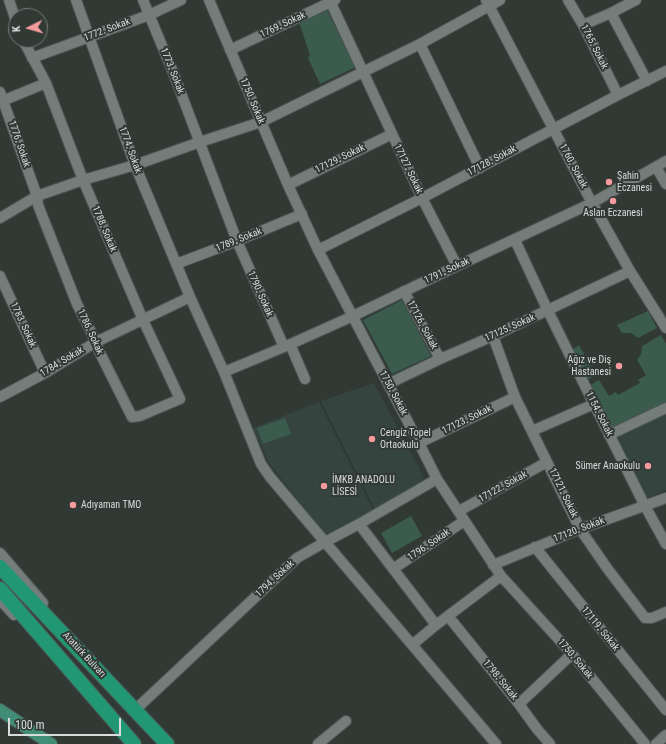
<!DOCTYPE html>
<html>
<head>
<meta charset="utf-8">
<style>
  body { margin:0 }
  #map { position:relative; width:666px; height:744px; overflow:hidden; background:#313935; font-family:"Roboto Condensed",sans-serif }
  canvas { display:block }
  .north { position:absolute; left:8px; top:8px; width:40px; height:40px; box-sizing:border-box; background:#313935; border:1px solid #747a77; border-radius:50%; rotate:265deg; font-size:11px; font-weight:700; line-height:16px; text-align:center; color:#d8dcda }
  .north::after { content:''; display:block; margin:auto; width:14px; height:18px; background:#f59b9e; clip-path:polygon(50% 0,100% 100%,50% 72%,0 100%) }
  .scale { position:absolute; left:8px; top:718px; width:113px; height:18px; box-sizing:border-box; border:2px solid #d8dcda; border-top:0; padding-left:5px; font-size:12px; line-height:14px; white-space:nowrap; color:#d8dcda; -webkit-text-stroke:3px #313935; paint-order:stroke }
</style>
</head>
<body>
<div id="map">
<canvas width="666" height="744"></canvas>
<div class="north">K</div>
<div class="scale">100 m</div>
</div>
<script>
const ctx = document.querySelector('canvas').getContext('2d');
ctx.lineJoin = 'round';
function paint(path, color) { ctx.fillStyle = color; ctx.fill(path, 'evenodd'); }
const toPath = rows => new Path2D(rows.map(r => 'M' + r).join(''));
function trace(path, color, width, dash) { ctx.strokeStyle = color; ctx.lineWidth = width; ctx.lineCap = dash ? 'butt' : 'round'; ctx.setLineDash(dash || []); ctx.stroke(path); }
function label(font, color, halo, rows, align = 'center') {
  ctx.font = font + ' "Roboto Condensed",sans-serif'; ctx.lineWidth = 4; ctx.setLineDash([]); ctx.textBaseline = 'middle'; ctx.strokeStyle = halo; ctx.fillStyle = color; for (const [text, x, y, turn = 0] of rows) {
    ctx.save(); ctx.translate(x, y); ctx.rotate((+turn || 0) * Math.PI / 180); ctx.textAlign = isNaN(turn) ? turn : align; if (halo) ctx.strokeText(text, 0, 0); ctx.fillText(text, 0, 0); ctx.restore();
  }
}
const built = toPath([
  [374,383,424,477,421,482,375,509,321,401],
  [319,402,373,510,325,535,269,463,253,428],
  [666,414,666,490,648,497,645,496,616,438]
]);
const green = toPath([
  [327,10,356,67,320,84,308,58,310,55,299,22],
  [402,300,431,356,392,374,363,320],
  [648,311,657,328,638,338,631,333,622,333,617,325],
  [661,335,666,344,666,403,611,428,590,385,599,380,609,396,616,392,618,395,640,383,638,380,646,375,637,360,641,354,642,346],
  [579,345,596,375,587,380,572,350],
  [285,418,291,434,263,444,257,428],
  [411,516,422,536,392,553,381,533]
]);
const minor = toPath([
  [9,0,16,21],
  [76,0,135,165,190,297,224,372,261,464,270,477,496,744],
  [143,0,173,72,237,241,284,347],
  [209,0,288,185,318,250,419,443,437,479,501,576,572,654,645,744],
  [486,0,592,203,630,271,666,328],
  [568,0,583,25,618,95],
  [331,3,422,198,457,266],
  [611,13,647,81],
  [583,25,611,13,636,0],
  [420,44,480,168],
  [230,50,335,0],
  [32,58,149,15,181,0],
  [0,92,37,196,38,205,77,304,96,342,99,351,132,417,140,416,180,399,143,320,83,180,46,83,23,40],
  [0,102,46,83],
  [656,167,666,184],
  [288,185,392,134],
  [0,218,37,196,83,180,135,165,200,142,261,122,420,44,500,0],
  [515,240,548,311,594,404,645,506,666,544],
  [318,250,422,198,618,95,666,71],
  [176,264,237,241,302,214],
  [0,276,45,373],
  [404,291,440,359],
  [493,336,515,397,580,529,607,568,645,618,652,618,666,612],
  [290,344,305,379],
  [224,372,284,347,353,316,457,266,592,203,666,161],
  [388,384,440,359,493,336,630,271],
  [0,397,45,373,96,342,190,297],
  [532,431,594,404],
  [609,435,666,408],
  [419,443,515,397],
  [459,511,547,462],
  [359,524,436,625],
  [535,547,666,710],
  [0,553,43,603],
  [493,565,580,529,666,498],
  [393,569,464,521],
  [0,600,14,615],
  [448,616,519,704,537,729,550,744],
  [412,645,436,625,501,576],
  [519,704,572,654],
  [135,710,297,558,325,542,359,524,437,479],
  [318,744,346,721],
  [656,744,666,735]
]);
const major = toPath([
  [0,710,51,744]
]);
const highway = toPath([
  [0,567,167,744],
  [0,589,134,744]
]);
const markers = [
  [609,182,4,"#f59b9e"],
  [613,201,4,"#f59b9e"],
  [619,366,4,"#f59b9e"],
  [372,439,4,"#f59b9e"],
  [648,466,4,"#f59b9e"],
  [324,486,4,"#f59b9e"],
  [73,505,4,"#f59b9e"]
];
const streetNames = [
  ["1769. Sokak",283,25,-25],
  ["1772. Sokak",107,30,-21],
  ["1765. Sokak",594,47,63],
  ["1773. Sokak",172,71,68],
  ["1750. Sokak",252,101,67],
  ["1776. Sokak",19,144,71],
  ["1774. Sokak",130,150,70],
  ["17129. Sokak",340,159,-26],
  ["17128. Sokak",492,161,-28],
  ["1760. Sokak",573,166,62],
  ["17127. Sokak",408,169,64],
  ["1788. Sokak",104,229,67],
  ["1789. Sokak",239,240,-22],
  ["1791. Sokak",447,271,-25],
  ["1790. Sokak",260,294,66],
  ["1783. Sokak",23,325,65],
  ["17126. Sokak",422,325,62],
  ["17125. Sokak",510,328,-24],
  ["1786. Sokak",90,332,65],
  ["1784. Sokak",62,362,-31],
  ["1750. Sokak",393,393,62],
  ["1154. Sokak",599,414,63],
  ["17123. Sokak",467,420,-26],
  ["17122. Sokak",503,487,-29],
  ["17121. Sokak",563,493,64],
  ["17120. Sokak",579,530,-21],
  ["1796. Sokak",429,545,-34],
  ["1794. Sokak",275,579,-43],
  ["17119. Sokak",600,629,51],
  ["Atatürk Bulvarı",84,655,47],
  ["1750. Sokak",575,659,50],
  ["1798. Sokak",500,680,51]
];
const poiNames = [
  ["Şahin",617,176],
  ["Eczanesi",617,188],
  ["Aslan Eczanesi",613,213,"center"],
  ["Ağız ve Diş",611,360,"right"],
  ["Hastanesi",611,372,"right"],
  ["Cengiz Topel",380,433],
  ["Ortaokulu",380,445],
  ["Sümer Anaokulu",640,466,"right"],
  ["İMKB ANADOLU",332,480],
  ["LİSESİ",332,492],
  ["Adıyaman TMO",81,505]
];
paint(built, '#35443e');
paint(green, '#3a5b4e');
trace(minor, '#4e5552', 12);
trace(major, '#4e5552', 14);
trace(highway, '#4e5552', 16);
trace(minor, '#747d79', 10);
trace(major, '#428d76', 12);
trace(highway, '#219774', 14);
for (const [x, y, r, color] of markers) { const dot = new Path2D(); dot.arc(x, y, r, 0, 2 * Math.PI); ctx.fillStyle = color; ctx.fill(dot); trace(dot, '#313935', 1.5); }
label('10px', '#d8dcda', '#313935', streetNames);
label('10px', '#d8dcda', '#313935', poiNames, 'left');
</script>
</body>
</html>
